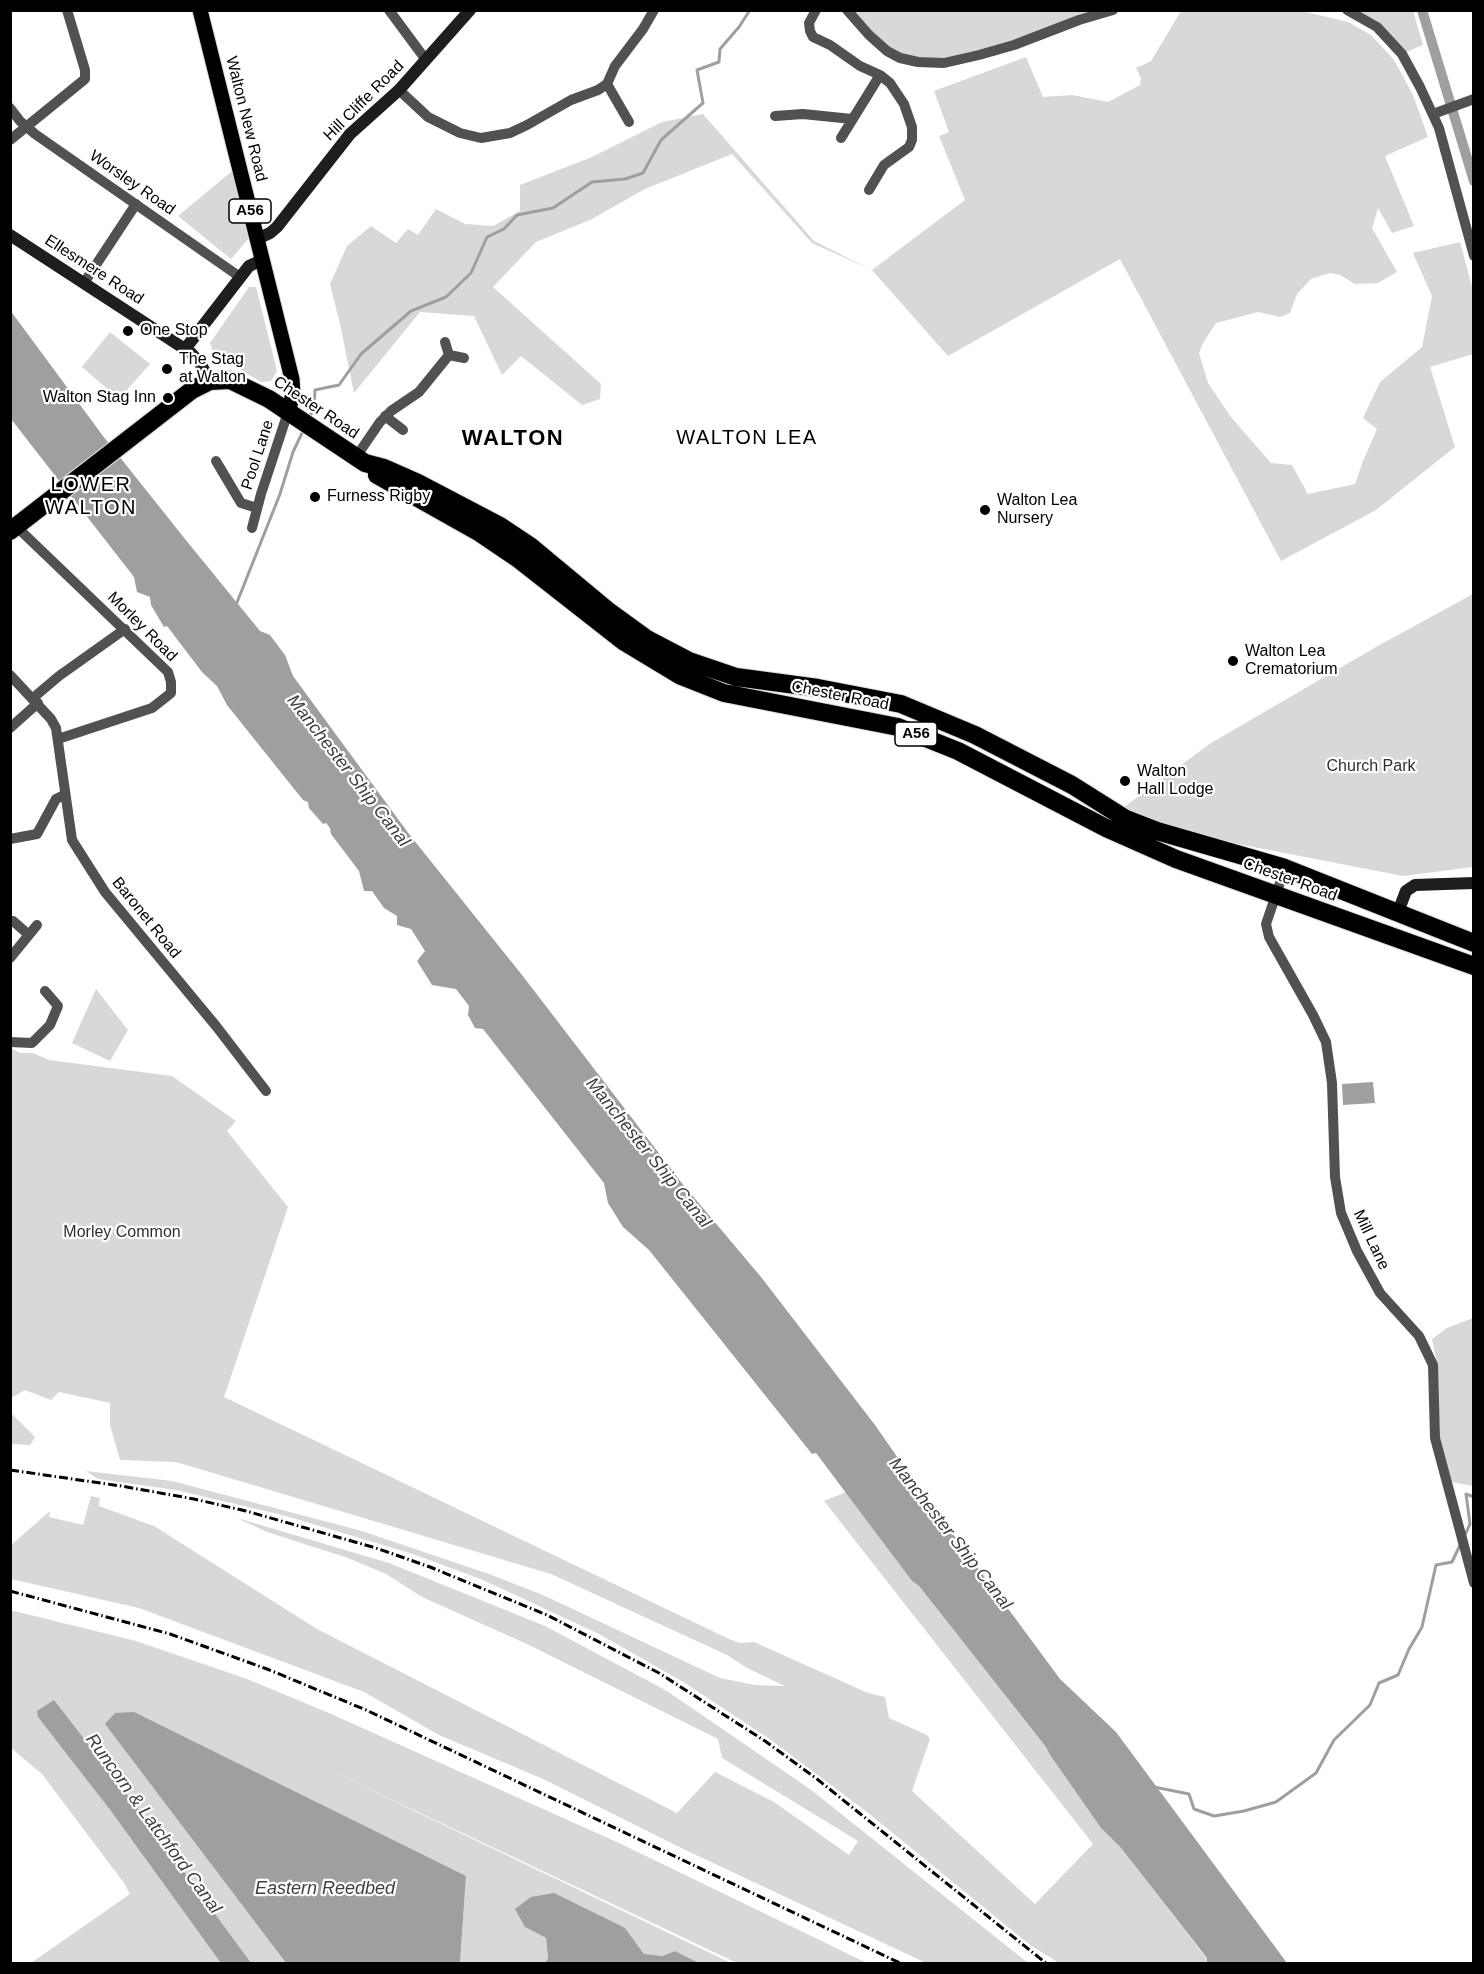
<!DOCTYPE html>
<html>
<head>
<meta charset="utf-8">
<style>
  body { margin:0 }
  #map { position:relative; width:1484px; height:1974px; overflow:hidden; background:#fff; font-family:Arial,sans-serif }
  canvas { display:block }
  .frame { position:absolute; inset:0; border:12px solid #000; pointer-events:none }
</style>
</head>
<body>
<div id="map">
<canvas width="1484" height="1974"></canvas>
<div class="frame"></div>
</div>
<script>
const ctx = document.querySelector('canvas').getContext('2d');
ctx.lineJoin = 'round';
function paint(path, color) { ctx.fillStyle = color; ctx.fill(path, 'evenodd'); }
const toPath = rows => new Path2D(rows.map(r => 'M' + r).join(''));
function trace(path, color, width, dash) { ctx.strokeStyle = color; ctx.lineWidth = width; ctx.lineCap = dash ? 'butt' : 'round'; ctx.setLineDash(dash || []); ctx.stroke(path); }
function label(font, color, halo, rows, align = 'center') {
  ctx.font = font + ' Arial,sans-serif'; ctx.lineWidth = 4.5; ctx.setLineDash([]); ctx.textBaseline = 'middle'; ctx.strokeStyle = halo; ctx.fillStyle = color; for (const [text, x, y, turn = 0] of rows) {
    ctx.save(); ctx.translate(x, y); ctx.rotate((+turn || 0) * Math.PI / 180); ctx.textAlign = isNaN(turn) ? turn : align; if (halo) ctx.strokeText(text, 0, 0); ctx.fillText(text, 0, 0); ctx.restore();
  }
}
const green = toPath([
  [847,11,1113,11,944,63,900,58],
  [1181,11,1302,11,1348,22,1371,35,1394,60,1413,95,1428,137,1385,156,1414,226,1392,233,1378,208,1372,228,1397,272,1378,283,1355,284,1340,275,1330,273,1311,279,1297,294,1290,313,1280,317,1258,312,1216,323,1203,343,1199,353,1208,383,1231,417,1271,463,1292,465,1308,494,1355,484,1363,461,1377,429,1363,418,1380,382,1422,347,1432,296,1413,253,1460,242,1473,290,1473,354,1430,367,1455,447,1376,510,1281,561,1120,259,948,356,872,270,812,243,732,154,645,189,590,220,536,242,493,287,601,384,600,399,582,405,521,356,502,375,474,316,420,312,354,393,340,324,330,284,347,246,371,226,396,243,408,229,418,235,436,209,465,224,493,226,520,211,520,185,592,157,662,122,703,114,814,241,872,270,965,200,939,136,949,132,934,91,1026,57,1043,97,1072,95,1108,102,1140,85,1141,78,1136,68,1151,61],
  [1347,11,1413,11,1423,45,1402,54,1377,27],
  [232,171,249,238,231,259,178,216],
  [249,287,256,287,277,371,271,381,261,382,214,354,210,343],
  [110,332,150,364,119,399,82,367],
  [1473,594,1473,867,1403,876,1233,843,1167,828,1124,807,1211,743,1376,647],
  [96,989,128,1030,110,1061,72,1043],
  [11,1048,20,1053,33,1053,49,1060,172,1076,236,1121,227,1131,288,1207,224,1397,729,1639,740,1643,754,1642,868,1693,885,1697,889,1718,927,1735,930,1739,912,1791,1035,1904,1093,1844,824,1501,846,1492,912,1581,919,1586,1046,1747,1050,1755,1101,1828,1121,1848,1207,1959,1207,1963,1059,1963,1030,1945,867,1812,771,1740,685,1683,599,1634,483,1580,413,1554,286,1516,176,1490,98,1479,86,1471,172,1481,362,1531,489,1574,543,1595,720,1678,755,1685,785,1686,747,1668,727,1655,551,1574,176,1462,120,1460,110,1425,110,1403,59,1392,51,1400,25,1390,13,1397,11,1396],
  [1473,1318,1473,1486,1452,1482,1440,1439,1437,1364,1432,1339,1447,1328],
  [10,1412,35,1437,30,1445,11,1444],
  [91,1496,100,1498,99,1506,154,1526,317,1629,677,1813,715,1772,774,1802,849,1855,858,1841,722,1758,718,1739,529,1645,422,1597,386,1574,348,1558,267,1532,237,1518,389,1563,545,1626,667,1691,810,1789,1028,1963,926,1963,679,1847,543,1779,439,1735,364,1692,139,1608,11,1579,11,1545,50,1511,49,1517,83,1525],
  [10,1610,136,1641,247,1679,329,1713,619,1843,867,1963,737,1963,321,1766,731,1963,699,1963,675,1951,662,1956,644,1954,625,1928,525,1927,546,1938,548,1959,545,1963,460,1963,466,1876,106,1725,286,1963,31,1963,130,1894,124,1883,42,1774,11,1748]
]);
const water = toPath([
  [10,310,103,436,185,539,260,631,270,635,285,655,293,676,409,834,522,975,681,1182,761,1277,875,1425,916,1484,1060,1679,1116,1732,1287,1963,1207,1963,1207,1958,1121,1848,1101,1828,1050,1755,1046,1747,919,1586,912,1581,816,1453,812,1454,649,1250,623,1227,608,1203,604,1183,483,1029,475,1028,468,1015,469,1006,456,989,432,985,417,961,425,951,411,929,397,925,397,916,384,908,372,891,364,891,359,871,331,834,330,828,326,823,323,824,309,808,308,802,303,800,227,705,217,686,202,672,167,626,164,627,151,605,150,597,137,592,134,577,11,419],
  [1373,1082,1375,1103,1343,1105,1342,1084],
  [54,1700,129,1797,251,1963,221,1963,111,1811,38,1717,37,1711],
  [134,1712,466,1876,460,1963,286,1963,105,1724,115,1713],
  [554,1893,625,1928,644,1954,662,1956,675,1951,699,1963,545,1963,548,1959,546,1938,525,1927,515,1909,531,1897]
]);
const stream = toPath([
  [309,418,314,408,315,390,339,385,361,354,411,311,446,297,471,273,487,237,504,229,517,215,553,208,592,182,625,179,643,173,661,140,703,103,697,70,719,62,720,49,739,27,750,10],
  [236,605,280,494,293,452,304,429],
  [1464,1537,1470,1524,1466,1494,1474,1497],
  [1154,1787,1189,1794,1194,1809,1214,1816,1244,1811,1276,1802,1316,1773,1334,1740,1370,1705,1379,1683,1398,1675,1409,1649,1422,1627,1436,1565,1452,1562,1460,1545]
]);
const canal = toPath([
  [1422,10,1474,181]
]);
const street = toPath([
  [389,10,426,60],
  [816,10,809,23,810,31,813,37,830,45,860,66,880,75,890,83,904,104,912,127,912,140,909,147,884,165,869,190],
  [847,10,869,35,887,51,900,58,918,62,944,63,979,55,1014,45,1079,20,1113,10],
  [1347,10,1377,27,1402,54,1420,87,1439,128,1474,256],
  [607,84,629,122],
  [399,90,428,117,460,133,481,138,510,133,527,125,571,100,598,90,607,84,615,66,643,29,654,10],
  [10,108,20,121,35,134,240,277],
  [1433,114,1474,99],
  [775,116,803,114,852,119],
  [841,138,880,75],
  [10,140,85,79,85,70,67,10],
  [84,283,136,204],
  [445,342,449,355,464,358],
  [385,416,403,430],
  [356,457,380,422,391,411,419,392,449,355],
  [216,461,241,503,257,508],
  [18,526,22,532,168,672,171,682,171,693,152,708,58,739],
  [252,528,261,494,288,412],
  [10,675,51,719,56,728,72,840,105,892,216,1026,266,1091],
  [33,698,59,676,125,629],
  [10,728,38,703],
  [10,839,37,834,56,799,64,795],
  [1285,868,1266,924,1269,937,1313,1015,1326,1042,1332,1083,1335,1177,1341,1213,1357,1251,1380,1293,1419,1336,1433,1365,1435,1438,1474,1583],
  [13,921,29,935],
  [10,958,37,925],
  [10,1042,32,1043,50,1025,58,1006,45,991]
]);
const secondary = toPath([
  [10,235,191,353,200,363,210,381],
  [257,239,270,233,277,227,350,134,399,90,470,10],
  [185,349,249,266,262,260],
  [1398,912,1406,891,1415,885,1474,883]
]);
const primary = toPath([
  [200,10,292,379,293,394,288,412]
]);
const highway = toPath([
  [377,475,480,533,517,558,623,641,681,676,724,693,898,727,958,751,1106,828,1176,859,1474,966],
  [10,531,192,390,210,381,230,380,269,399,365,463,384,468,418,483,500,526,530,546,607,610,647,639,689,661,736,677,818,688,901,704,975,735,1072,785,1126,819,1157,831,1285,868,1474,943]
]);
const rail = toPath([
  [10,1470,121,1486,194,1499,246,1511,376,1548,430,1567,547,1615,659,1673,765,1741,817,1779,1047,1964],
  [10,1591,170,1634,267,1669,366,1710,902,1964]
]);
const markers = [
  [128,331,6,"#000"],
  [167,369,6,"#000"],
  [168,398,6,"#000"],
  [315,497,6,"#000"],
  [985,510,6,"#000"],
  [1233,661,6,"#000"],
  [1125,781,6,"#000"]
];
const shields = [
  [250,211,42],
  [916,734,42]
];
const shieldNames = [
  ["A56",250,211],
  ["A56",916,734]
];
const streetNames = [
  ["Hill Cliffe Road",364,101,-45],
  ["Walton New Road",246,119,76],
  ["Worsley Road",132,183,35],
  ["Ellesmere Road",94,270,33],
  ["Chester Road",316,408,34],
  ["Pool Lane",258,455,-72],
  ["Morley Road",142,627,45],
  ["Chester Road",840,696,11],
  ["Chester Road",1290,880,20],
  ["Baronet Road",146,918,51],
  ["Mill Lane",1371,1240,65]
];
const poiNames = [
  ["One Stop",140,331],
  ["The Stag",179,360],
  ["at Walton",179,378],
  ["Walton Stag Inn",156,398,"right"],
  ["Furness Rigby",327,497],
  ["Walton Lea",997,501],
  ["Nursery",997,519],
  ["Walton Lea",1245,652],
  ["Crematorium",1245,670],
  ["Walton",1137,772],
  ["Hall Lodge",1137,790]
];
const parkNames = [
  ["Church Park",1371,767],
  ["Morley Common",122,1233]
];
const waterNames = [
  ["Manchester Ship Canal",348,771,52],
  ["Manchester Ship Canal",648,1153,51],
  ["Manchester Ship Canal",950,1534,52],
  ["Runcorn & Latchford Canal",153,1824,54],
  ["Eastern Reedbed",325,1889]
];
const quarterNames = [
  ["WALTON LEA",747,438],
  ["LOWER",91,485],
  ["WALTON",91,508]
];
const districtNames = [
  ["WALTON",513,439]
];
paint(green, '#d8d8d8');
paint(water, '#9f9f9f');
trace(stream, '#9f9f9f', 3);
trace(canal, '#9f9f9f', 10);
trace(primary, '#dbdbdb', 17);
trace(highway, '#dbdbdb', 20);
trace(street, '#515151', 10);
trace(secondary, '#1e1e1e', 12);
trace(primary, '#000', 15);
trace(highway, '#000', 18);
trace(rail, '#000', 3, [9, 3, 1.5, 3]);
for (const [x, y, r, color] of markers) { const dot = new Path2D(); dot.arc(x, y, r, 0, 2 * Math.PI); ctx.fillStyle = color; ctx.fill(dot); trace(dot, '#fff', 2); }
for (const [x, y, w] of shields) { const box = new Path2D(); box.roundRect(x - w / 2, y - 12, w, 24, 4.5); ctx.fillStyle = '#fff'; ctx.fill(box); trace(box, '#000', 1.5); }
label('bold 15px', '#000', null, shieldNames);
label('16px', '#000', '#fff', streetNames);
label('16px', '#000', '#fff', poiNames, 'left');
label('16px', '#2f2f2f', '#fff', parkNames);
label('italic 18px', '#404040', '#fff', waterNames);
ctx.letterSpacing = '1.5px';
label('20px', '#000', '#fff', quarterNames);
ctx.letterSpacing = '0px';
ctx.letterSpacing = '1.5px';
label('bold 22px', '#000', '#fff', districtNames);
ctx.letterSpacing = '0px';
</script>
</body>
</html>
